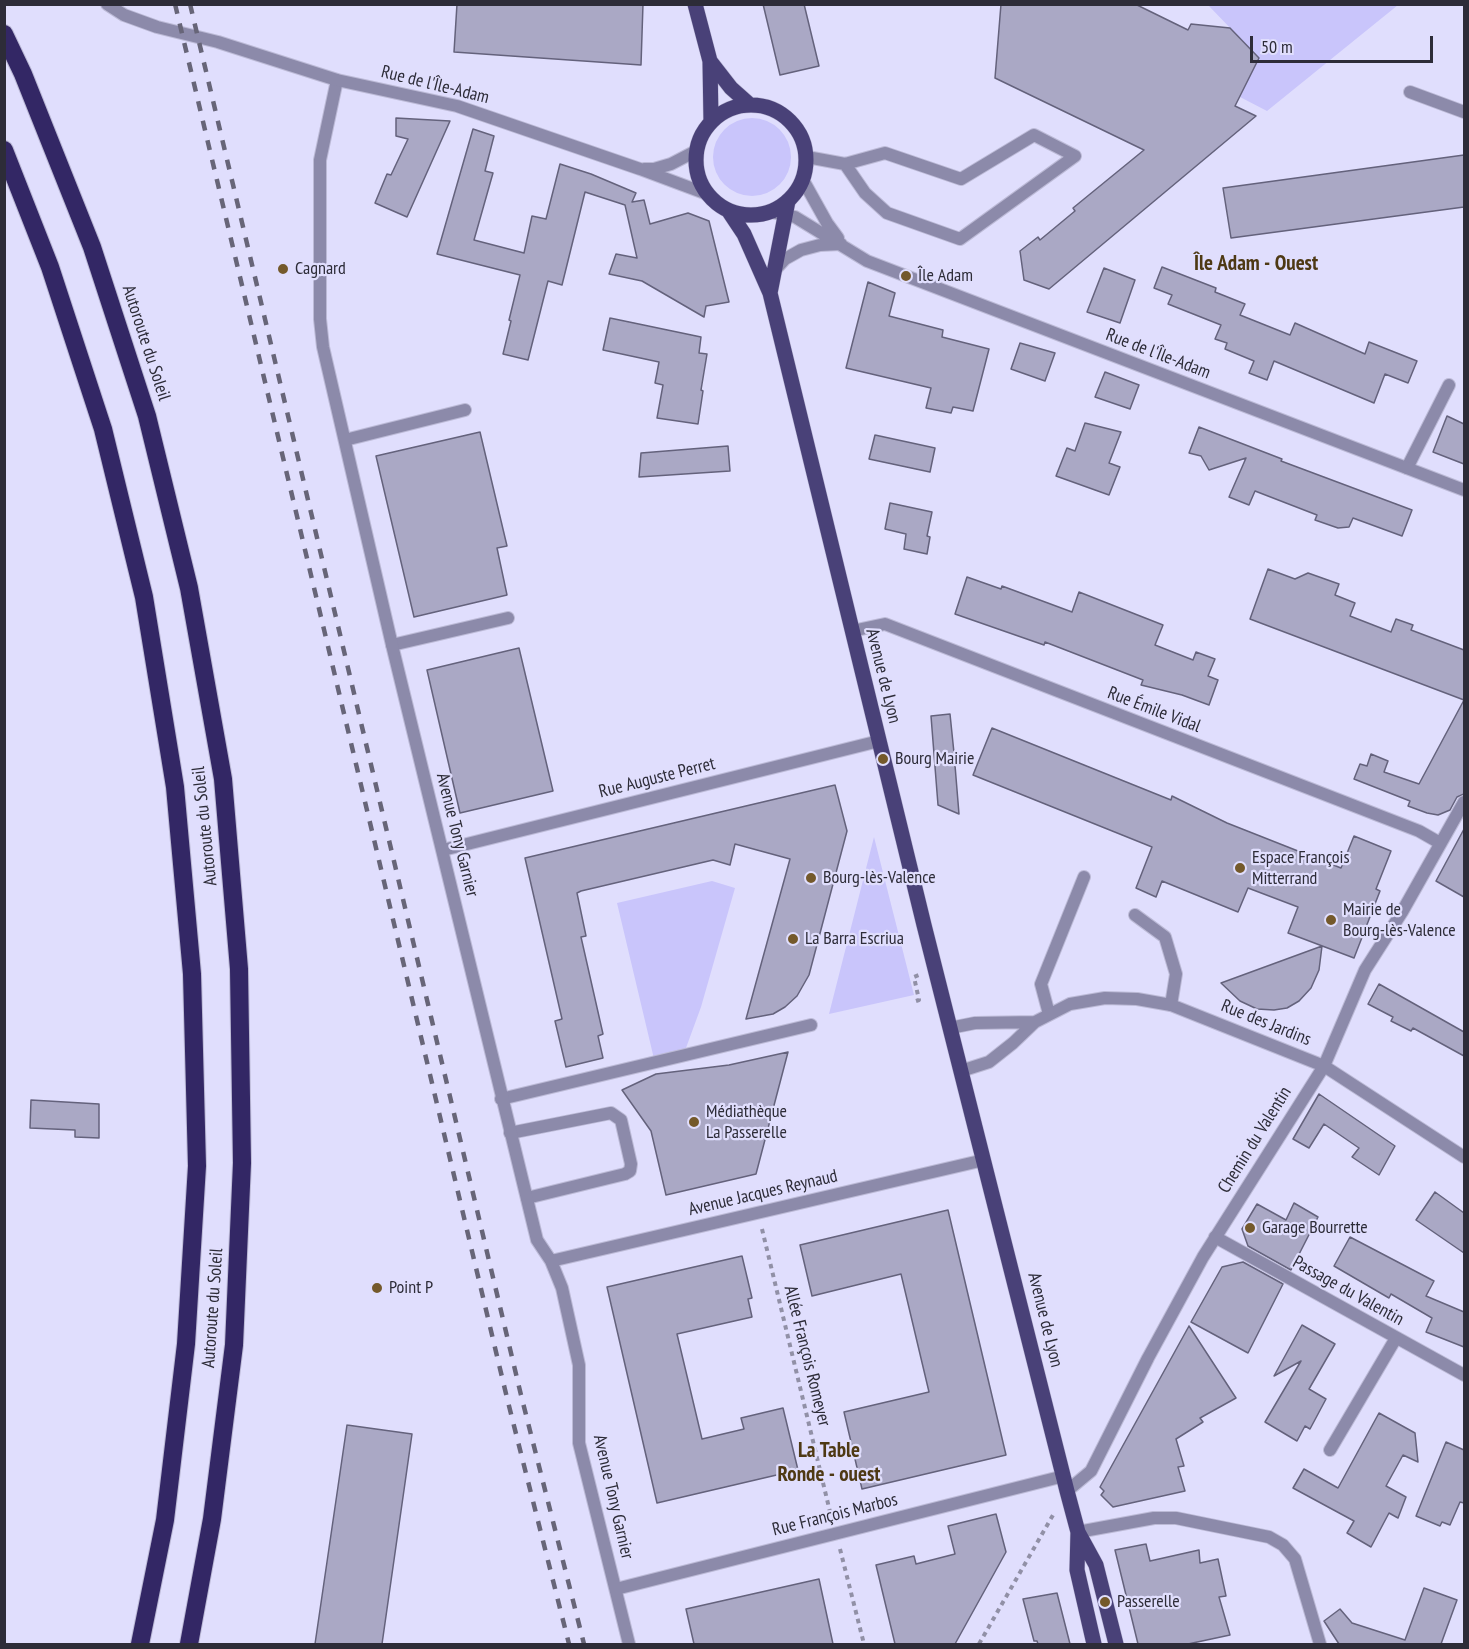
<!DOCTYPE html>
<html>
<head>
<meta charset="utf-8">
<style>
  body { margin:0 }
  #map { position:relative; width:1469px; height:1649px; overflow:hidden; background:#e0defd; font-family:"PT Sans Narrow",sans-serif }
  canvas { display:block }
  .frame { position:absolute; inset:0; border:6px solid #2d2c38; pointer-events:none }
  .scale { position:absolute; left:1250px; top:36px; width:183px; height:27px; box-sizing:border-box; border:3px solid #2d2c38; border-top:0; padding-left:8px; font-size:18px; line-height:21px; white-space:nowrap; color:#2d2c38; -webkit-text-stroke:4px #e0defd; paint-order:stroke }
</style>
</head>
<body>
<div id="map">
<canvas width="1469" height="1649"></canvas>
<div class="frame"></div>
<div class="scale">50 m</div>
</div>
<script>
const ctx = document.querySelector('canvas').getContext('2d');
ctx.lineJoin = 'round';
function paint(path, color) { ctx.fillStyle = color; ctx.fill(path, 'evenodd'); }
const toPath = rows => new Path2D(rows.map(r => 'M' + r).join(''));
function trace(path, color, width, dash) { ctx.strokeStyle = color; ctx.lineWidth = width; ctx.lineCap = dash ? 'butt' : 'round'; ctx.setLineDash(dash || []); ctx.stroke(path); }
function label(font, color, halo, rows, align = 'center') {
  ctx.font = font + ' "PT Sans Narrow",sans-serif'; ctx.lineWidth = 4.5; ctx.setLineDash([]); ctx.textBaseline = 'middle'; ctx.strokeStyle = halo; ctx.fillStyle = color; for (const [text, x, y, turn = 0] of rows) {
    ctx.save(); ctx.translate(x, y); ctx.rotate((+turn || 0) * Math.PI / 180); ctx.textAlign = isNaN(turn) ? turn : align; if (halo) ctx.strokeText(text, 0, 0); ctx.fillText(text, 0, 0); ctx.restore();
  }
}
const green = toPath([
  [1208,5,1398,5,1267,111,1240,97,1259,58],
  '713 157a39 39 0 1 1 78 0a39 39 0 1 1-78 0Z',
  [874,837,914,995,829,1014],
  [712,881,735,888,701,1007,683,1056,655,1063,617,903]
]);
const building = toPath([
  [457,4,643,4,641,65,454,52,457,4],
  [763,4,804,4,819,66,780,75,763,4],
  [1001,4,1135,4,1188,30,1191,24,1230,28,1259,58,1235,106,1256,116,1049,289,1024,280,1020,251,1038,237,1040,240,1075,211,1073,208,1144,150,995,78,1001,4],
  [396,118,450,121,407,217,375,203,387,174,391,175,408,139,396,136,396,118],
  [473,129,494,136,485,171,493,173,474,240,524,253,532,216,546,219,560,164,591,174,636,193,632,202,644,200,650,224,688,213,709,221,729,302,706,306,704,317,642,281,609,274,616,254,637,258,625,205,585,192,562,285,548,281,528,360,503,354,511,321,509,320,520,275,437,254,473,129],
  [1464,155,1464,207,1231,238,1223,188,1464,155],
  [1162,267,1216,288,1215,292,1245,304,1240,315,1290,335,1295,323,1365,354,1369,342,1417,361,1408,383,1385,374,1374,403,1274,361,1267,380,1249,373,1254,361,1225,349,1227,343,1215,339,1221,325,1168,304,1172,295,1154,288,1162,267],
  [1104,268,1135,280,1120,323,1087,312,1104,268],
  [868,282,895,293,889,316,943,330,942,337,989,349,973,411,953,407,951,413,926,408,931,388,846,368,868,282],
  [610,318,701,337,699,353,707,354,701,390,703,391,698,424,657,418,663,385,655,383,659,362,603,350,610,318],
  [1020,343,1055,353,1045,381,1011,369,1020,343],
  [1105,372,1139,385,1130,409,1095,397,1105,372],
  [1447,416,1464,424,1464,464,1433,452,1447,416],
  [1085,423,1121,432,1109,463,1120,467,1109,495,1056,476,1067,448,1075,451,1085,423],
  [1199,427,1282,459,1281,461,1412,510,1402,536,1353,518,1349,527,1338,528,1315,520,1317,515,1255,491,1249,505,1229,497,1246,458,1209,470,1201,456,1189,453,1199,427],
  [480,432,507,546,497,548,507,595,414,617,376,456,480,432],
  [875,435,935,448,930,472,869,459,875,435],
  [728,446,730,471,639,477,641,453,728,446],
  [890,503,932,512,927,536,930,537,927,554,904,549,906,534,885,529,890,503],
  [1268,569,1295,579,1308,573,1339,584,1335,595,1355,603,1350,616,1391,632,1396,619,1413,625,1411,630,1464,650,1464,700,1250,619,1268,569],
  [967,577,1001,589,1002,586,1072,612,1079,592,1163,625,1155,645,1193,660,1196,652,1215,659,1208,676,1218,680,1209,705,1182,695,1141,685,1143,680,1045,642,1044,645,955,614,967,577],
  [519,648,553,791,460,813,427,670,519,648],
  [1464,700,1464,794,1457,797,1450,810,1438,815,1427,813,1408,806,1410,801,1354,779,1360,764,1367,766,1371,754,1388,761,1384,772,1419,784,1464,700],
  [950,714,954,753,959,814,938,805,931,716,950,714],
  [992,728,1171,800,1172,796,1227,823,1341,868,1354,836,1391,851,1376,889,1380,891,1354,958,1288,933,1298,907,1248,888,1238,912,1162,881,1156,897,1136,888,1152,847,973,775,992,728],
  [835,785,847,831,809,975,797,996,785,1007,773,1014,746,1019,790,859,735,844,730,865,713,860,581,891,577,893,586,936,581,937,603,1034,598,1036,603,1058,566,1067,555,1021,562,1019,525,858,835,785],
  [1464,829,1464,897,1436,881,1464,829],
  [1322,946,1319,970,1311,988,1299,1001,1287,1008,1274,1010,1257,1009,1240,1001,1221,983,1322,946],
  [1379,984,1464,1032,1464,1056,1413,1028,1411,1031,1391,1021,1393,1017,1368,1004,1379,984],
  [788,1052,756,1174,666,1195,651,1131,622,1090,656,1074,729,1065,788,1052],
  [1319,1094,1395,1146,1379,1175,1352,1157,1359,1148,1324,1124,1309,1148,1293,1139,1319,1094],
  [31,1100,99,1104,99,1138,75,1137,75,1130,30,1128,31,1100],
  [1435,1192,1464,1213,1464,1253,1416,1220,1435,1192],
  [1294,1203,1318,1217,1291,1270,1248,1246,1242,1229,1257,1204,1286,1220,1294,1203],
  [948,1210,1006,1455,862,1489,844,1412,929,1392,901,1274,812,1296,800,1245,948,1210],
  [1350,1237,1434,1281,1426,1296,1464,1312,1464,1347,1426,1332,1432,1318,1391,1294,1389,1298,1334,1266,1350,1237],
  [742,1256,752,1298,748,1299,752,1317,677,1334,702,1439,744,1429,741,1418,783,1408,798,1470,657,1503,607,1287,742,1256],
  [1243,1262,1283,1284,1248,1353,1191,1322,1222,1267,1243,1262],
  [1302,1325,1335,1344,1309,1389,1326,1399,1310,1429,1305,1426,1297,1441,1265,1422,1301,1361,1274,1376,1302,1325],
  [1189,1326,1236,1398,1200,1418,1203,1422,1176,1439,1184,1466,1178,1467,1185,1491,1113,1507,1101,1495,1104,1491,1100,1487,1189,1326],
  [1379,1413,1415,1433,1418,1462,1403,1455,1386,1486,1406,1497,1398,1518,1389,1513,1371,1547,1347,1533,1354,1521,1293,1488,1304,1469,1338,1488,1379,1413],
  [347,1425,412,1434,382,1644,315,1644,347,1425],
  [1446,1442,1464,1450,1464,1503,1460,1502,1450,1525,1442,1522,1440,1526,1416,1516,1446,1442],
  [996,1514,1006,1552,955,1644,895,1644,876,1565,914,1556,916,1564,955,1554,948,1526,996,1514],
  [1146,1544,1150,1561,1199,1550,1200,1563,1218,1559,1226,1596,1219,1597,1230,1635,1188,1644,1138,1644,1115,1550,1146,1544],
  [819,1579,833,1644,694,1644,686,1609,819,1579],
  [1424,1588,1457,1600,1441,1644,1339,1644,1324,1621,1340,1609,1352,1623,1405,1640,1424,1588],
  [1057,1593,1070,1644,1038,1644,1037,1641,1034,1641,1023,1599,1057,1593]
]);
const path = toPath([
  [916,1001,919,1000,914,977,919,975],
  [762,1229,831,1516],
  [840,1549,864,1644],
  [979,1644,1053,1515]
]);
const service = toPath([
  [1410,92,1464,112],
  [807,157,845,164,865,193,887,213,960,239,1075,156,1034,135,961,179,885,153,845,164],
  [345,440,465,410],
  [392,645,508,618],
  [1135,915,1165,937,1176,974,1171,1005],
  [1049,1014,1041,984,1084,877],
  [510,1133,611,1113,621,1120,631,1164,630,1171,625,1174,527,1198],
  [1215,1237,1464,1375],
  [1330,1450,1396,1338]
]);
const pedestrian = toPath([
  [501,1099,811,1025]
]);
const minor = toPath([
  [337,80,320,160,320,319,323,347,392,645,537,1240,551,1261,562,1288,579,1365,579,1443,629,1644],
  [1407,468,1449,385],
  [852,631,885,624,1419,831,1440,843],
  [443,850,879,741],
  [950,1028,975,1023,1035,1022],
  [961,1071,989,1062,1013,1043,1035,1022,1070,1004,1105,998,1137,999,1171,1005,1324,1066,1464,1157],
  [551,1261,984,1160],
  [1067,1491,1091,1471,1148,1358,1203,1257,1324,1066,1365,970,1402,912,1464,802],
  [1078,1532,1154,1518,1176,1518,1269,1537,1283,1545,1295,1559,1320,1644],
  [616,1589,1064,1476]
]);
const tertiary = toPath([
  [107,4,124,15,157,27,218,42,337,80,457,106,640,169,707,194],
  [644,169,654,169,671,164,696,151],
  [803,180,827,223,838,238],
  [771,212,795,217,867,261,1464,490],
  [774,271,785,259,801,250,820,245,841,244]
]);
const primary = toPath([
  [695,4,710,61,711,121],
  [710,61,731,88,749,104],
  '696 160a55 55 0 1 1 110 0a55 55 0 1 1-110 0Z',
  [728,210,744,234,770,293,924,925,1067,1491,1078,1532,1096,1565,1116,1644],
  [770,293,788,201],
  [1078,1532,1077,1570,1094,1644]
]);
const motorway = toPath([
  [4,34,23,74,92,247,147,416,189,588,223,779,239,969,242,1163,234,1345,212,1519,189,1644],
  [4,150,50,267,103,429,144,597,175,787,192,974,197,1166,186,1344,165,1520,140,1644]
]);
const rail = toPath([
  [175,4,507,1398,569,1644],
  [190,4,521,1395,584,1644]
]);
const markers = [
  [283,269,6,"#74592b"],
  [906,276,6,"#74592b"],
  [883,759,6,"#74592b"],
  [1240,868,6,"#74592b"],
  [811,878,6,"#74592b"],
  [1331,920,6,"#74592b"],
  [793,939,6,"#74592b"],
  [694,1122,6,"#74592b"],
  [1250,1228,6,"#74592b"],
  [377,1288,6,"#74592b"],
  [1105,1602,6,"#74592b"]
];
const streetNames = [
  ["Rue de l'Île-Adam",435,85,14],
  ["Autoroute du Soleil",146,343,72],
  ["Rue de l'Île-Adam",1158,354,21],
  ["Avenue de Lyon",883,676,76],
  ["Rue Émile Vidal",1154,710,21],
  ["Rue Auguste Perret",657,778,-14],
  ["Autoroute du Soleil",205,826,-96],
  ["Avenue Tony Garnier",457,835,76],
  ["Rue des Jardins",1266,1023,22],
  ["Chemin du Valentin",1255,1140,-58],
  ["Avenue Jacques Reynaud",763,1193,-13],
  ["Passage du Valentin",1348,1291,29],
  ["Autoroute du Soleil",213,1308,-86],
  ["Avenue de Lyon",1045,1320,76],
  ["Allée François Romeyer",807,1356,76],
  ["Avenue Tony Garnier",613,1497,77],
  ["Rue François Marbos",835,1515,-14]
];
const poiNames = [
  ["Cagnard",295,269],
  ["Île Adam",918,276],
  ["Bourg Mairie",895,759],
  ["Espace François",1252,858],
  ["Mitterrand",1252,879],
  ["Bourg-lès-Valence",823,878],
  ["Mairie de",1343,910],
  ["Bourg-lès-Valence",1343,931],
  ["La Barra Escriua",805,939],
  ["Médiathèque",706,1112],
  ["La Passerelle",706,1133],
  ["Garage Bourrette",1262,1228],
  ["Point P",389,1288],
  ["Passerelle",1117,1602]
];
const quarterNames = [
  ["Île Adam - Ouest",1256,264],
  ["La Table",829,1451],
  ["Ronde - ouest",829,1475]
];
paint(green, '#c9c5fb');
paint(building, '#aaa8c5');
trace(building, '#64627c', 1.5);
trace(service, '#bcbad6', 14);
trace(pedestrian, '#bcbad6', 14);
trace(minor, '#bcbad6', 14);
trace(tertiary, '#bcbad6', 14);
trace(primary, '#bcbad6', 16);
trace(motorway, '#bcbad6', 20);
trace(path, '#9190a6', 4, [4.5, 4.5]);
trace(service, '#8c8aaa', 12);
trace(pedestrian, '#8c8aaa', 12);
trace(minor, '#8c8aaa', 12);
trace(tertiary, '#8c8aaa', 12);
trace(primary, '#494178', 15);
trace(motorway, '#332765', 18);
trace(rail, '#676578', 4.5, [10, 10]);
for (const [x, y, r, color] of markers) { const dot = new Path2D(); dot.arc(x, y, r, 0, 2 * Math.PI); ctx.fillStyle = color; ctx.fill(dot); trace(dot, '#e0defd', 2); }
label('18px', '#2d2c38', '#e0defd', streetNames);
label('18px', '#2d2c38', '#e0defd', poiNames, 'left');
label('bold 21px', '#4e3914', '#e0defd', quarterNames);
</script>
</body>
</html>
